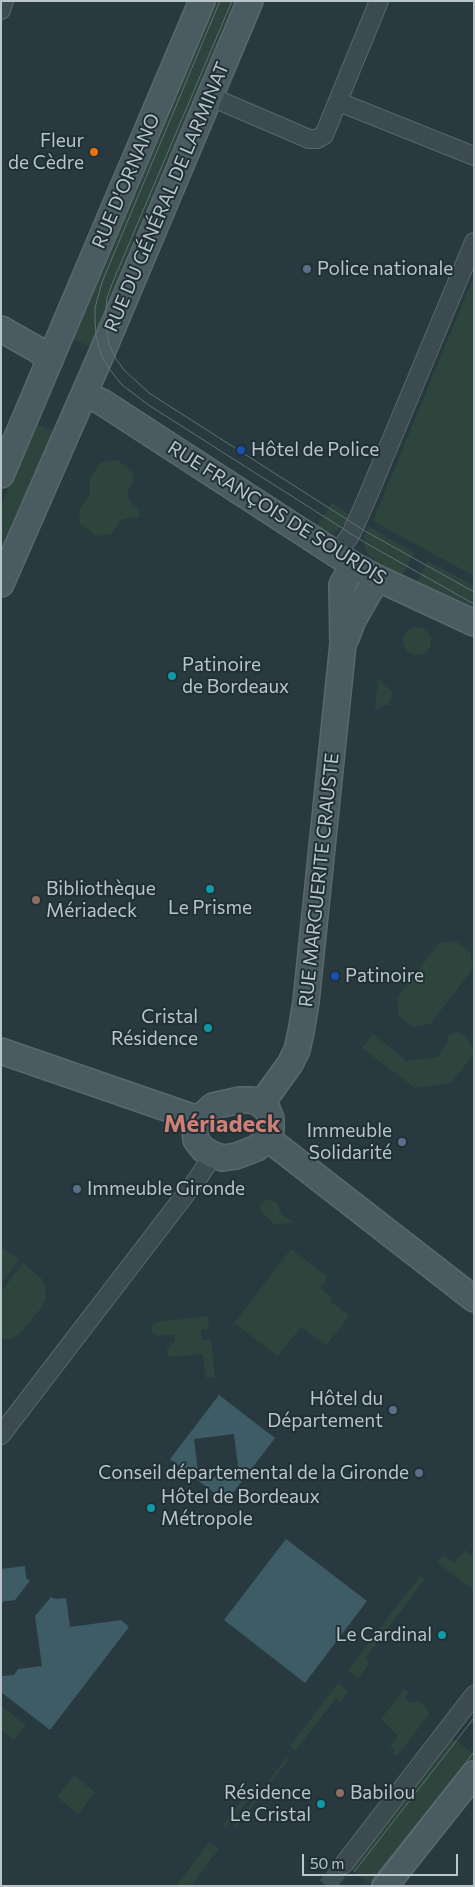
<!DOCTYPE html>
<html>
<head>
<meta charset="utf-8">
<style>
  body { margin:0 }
  #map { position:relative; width:475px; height:1887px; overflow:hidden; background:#283a40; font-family:Commissioner,sans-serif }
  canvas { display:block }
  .frame { position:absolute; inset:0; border:2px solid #b9c5ca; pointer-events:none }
  .scale { position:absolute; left:302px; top:1854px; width:156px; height:22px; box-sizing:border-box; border:2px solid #b9c5ca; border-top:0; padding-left:6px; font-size:15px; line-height:18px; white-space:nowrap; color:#b9c5ca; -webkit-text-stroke:4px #213035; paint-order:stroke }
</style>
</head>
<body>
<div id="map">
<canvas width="475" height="1887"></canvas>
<div class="frame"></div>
<div class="scale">50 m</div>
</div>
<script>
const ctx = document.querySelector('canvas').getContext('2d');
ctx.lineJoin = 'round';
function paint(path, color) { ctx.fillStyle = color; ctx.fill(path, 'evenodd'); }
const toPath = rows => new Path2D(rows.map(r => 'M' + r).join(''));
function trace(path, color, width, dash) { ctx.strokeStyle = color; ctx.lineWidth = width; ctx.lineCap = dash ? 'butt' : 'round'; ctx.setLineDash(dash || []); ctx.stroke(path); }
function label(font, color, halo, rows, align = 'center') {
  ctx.font = font + ' Commissioner,sans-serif'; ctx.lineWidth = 4; ctx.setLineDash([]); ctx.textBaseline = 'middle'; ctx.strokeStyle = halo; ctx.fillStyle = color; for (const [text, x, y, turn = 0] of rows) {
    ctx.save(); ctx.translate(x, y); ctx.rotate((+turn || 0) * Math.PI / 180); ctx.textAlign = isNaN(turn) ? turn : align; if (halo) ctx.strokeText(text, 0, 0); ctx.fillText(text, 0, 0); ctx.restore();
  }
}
const green = toPath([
  [214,1,238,1,91,347,70,338],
  [474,276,474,576,373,521],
  [35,423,56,432,1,555,1,506],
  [118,460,133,473,134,480,128,489,129,501,138,508,140,517,122,519,111,534,96,536,80,523,79,510,90,493,89,479,101,462],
  [332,503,350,515,346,523,337,531,330,534,323,535,313,531],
  [368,526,414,553,402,576,377,562,366,552,364,536],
  [428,561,474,586,474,610,416,583],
  '403 641a14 14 0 1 1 28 0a14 14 0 1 1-28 0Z',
  [380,677,383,684,393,692,389,705,384,705,375,710,376,694],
  [456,941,470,952,473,969,430,1024,413,1027,399,1016,397,998,439,943],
  [458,1032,465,1036,474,1050,474,1054,451,1083,415,1088,362,1048,373,1034,407,1061,437,1057,446,1046,448,1036,452,1033],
  [269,1199,277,1203,280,1212,284,1217,296,1223,273,1224,260,1210,260,1204],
  [1,1246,19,1260,1,1284],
  [291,1249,328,1277,320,1288,332,1297,330,1301,349,1316,326,1346,301,1327,278,1356,234,1323],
  [23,1263,41,1278,45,1286,46,1297,42,1307,19,1335,10,1339,1,1339,1,1292],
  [208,1316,209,1329,201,1330,202,1340,211,1340,215,1377,206,1378,203,1354,170,1357,167,1354,167,1349,171,1343,175,1342,174,1334,157,1336,153,1334,151,1328,153,1324,158,1322],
  [465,1550,474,1557,474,1590,437,1563,443,1555,454,1563],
  [420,1576,425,1579,365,1659,370,1663,358,1678,348,1670],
  [338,1683,348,1691,340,1702,336,1698,295,1751,290,1746],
  [404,1689,408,1693,406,1697,408,1701,414,1703,419,1701,427,1708,429,1714,397,1756,393,1753,395,1750,390,1746,398,1736,381,1719],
  [1,1706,26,1725,14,1740,1,1730],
  [453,1738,474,1754,474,1759,375,1886,372,1886,351,1869],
  [286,1758,289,1759,236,1828,234,1826],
  [74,1775,95,1792,78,1814,57,1797],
  [253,1785,257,1789,226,1828,223,1825],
  [209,1842,219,1849,191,1886,176,1886]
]);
const water = toPath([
  [219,1395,275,1438,226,1502,170,1459],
  [234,1434,239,1474,199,1479,194,1439],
  [286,1539,367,1601,305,1683,224,1620],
  [25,1566,26,1578,30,1581,28,1583,15,1600,1,1602,1,1569],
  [51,1597,55,1599,66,1598,70,1627,121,1620,129,1627,50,1730,1,1692,1,1676,14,1675,18,1669,42,1666,35,1616]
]);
const streetTunnel = toPath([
  [327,1886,344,1864]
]);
const street = toPath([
  [1,10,4,1],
  [209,96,309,139,317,139,324,135,379,1],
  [339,102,474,156],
  [337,554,351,534,365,503,474,242],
  [1,1435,198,1178,213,1155],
  [344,1864,474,1695]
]);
const secondary = toPath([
  [1,329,38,350,50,360],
  [84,394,102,402,353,565,377,578,474,623],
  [1,475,202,1],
  [1,584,101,355,250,1],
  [346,638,353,620,377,578],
  [1,1051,198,1119],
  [240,1100,252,1100,261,1104,268,1111,271,1119,271,1130,267,1138,257,1148,236,1156,223,1158,213,1155,203,1149,196,1140,195,1130,198,1119,213,1106,240,1100],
  [261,1104,290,1064,297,1050,301,1032,306,1002,343,644,342,585,353,565],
  [267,1138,474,1299],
  [385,1886,474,1774]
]);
const tram = toPath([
  [220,1,102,282,95,308,95,319,96,336,101,355,110,370,122,385,150,406,364,542,474,604],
  [232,1,112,284,107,298,105,320,109,344,116,359,124,370,149,393,365,531,474,592],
  [354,1872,474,1718],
  [371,1885,474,1752]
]);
const markers = [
  [94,152,5,"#e8710a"],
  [307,269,5,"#5c6f8a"],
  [241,450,5,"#1a4fb4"],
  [172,676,5,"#0f9aa8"],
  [210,889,5,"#0f9aa8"],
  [36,900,5,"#8d6e63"],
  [335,976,5,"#1a4fb4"],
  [208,1028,5,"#0f9aa8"],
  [402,1142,5,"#5c6f8a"],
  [77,1189,5,"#5c6f8a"],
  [393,1410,5,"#5c6f8a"],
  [419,1473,5,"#5c6f8a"],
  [151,1508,5,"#0f9aa8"],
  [442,1635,5,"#0f9aa8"],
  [340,1793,5,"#8d6e63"],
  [321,1804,5,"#0f9aa8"]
];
const poiNames = [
  ["Fleur",84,141,"right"],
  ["de Cèdre",84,163,"right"],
  ["Police nationale",317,269],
  ["Hôtel de Police",251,450],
  ["Patinoire",182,665],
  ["de Bordeaux",182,687],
  ["Bibliothèque",46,889],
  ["Mériadeck",46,911],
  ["Le Prisme",210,908,"center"],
  ["Patinoire",345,976],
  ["Cristal",198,1017,"right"],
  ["Résidence",198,1039,"right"],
  ["Immeuble",392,1131,"right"],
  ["Solidarité",392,1153,"right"],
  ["Immeuble Gironde",87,1189],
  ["Hôtel du",383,1399,"right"],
  ["Département",383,1421,"right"],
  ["Conseil départemental de la Gironde",409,1473,"right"],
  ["Hôtel de Bordeaux",161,1497],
  ["Métropole",161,1519],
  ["Le Cardinal",432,1635,"right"],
  ["Résidence",311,1793,"right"],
  ["Le Cristal",311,1815,"right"],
  ["Babilou",350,1793]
];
const streetNames = [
  ["RUE D'ORNANO",126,181,-67],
  ["RUE DU GÉNÉRAL DE LARMINAT",167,197,-67],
  ["RUE FRANÇOIS DE SOURDIS",277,513,32],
  ["RUE MARGUERITE CRAUSTE",319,880,-84]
];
const districtNames = [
  ["Mériadeck",222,1124]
];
paint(green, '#2d453d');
paint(water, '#3d5c65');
trace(streetTunnel, '#3e4f55', 18, [18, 9]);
trace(street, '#5a686d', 20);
trace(secondary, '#5a686d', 28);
trace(street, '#3c4b50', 18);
trace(secondary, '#4a5c62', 25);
trace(tram, '#5e7076', 1);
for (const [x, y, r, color] of markers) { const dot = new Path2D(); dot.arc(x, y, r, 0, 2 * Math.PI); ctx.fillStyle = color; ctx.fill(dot); trace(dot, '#213035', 2); }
label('19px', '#b9c5ca', '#213035', poiNames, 'left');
label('19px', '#b9c5ca', '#213035', streetNames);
label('bold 24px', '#d07f77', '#213035', districtNames);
</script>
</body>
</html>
